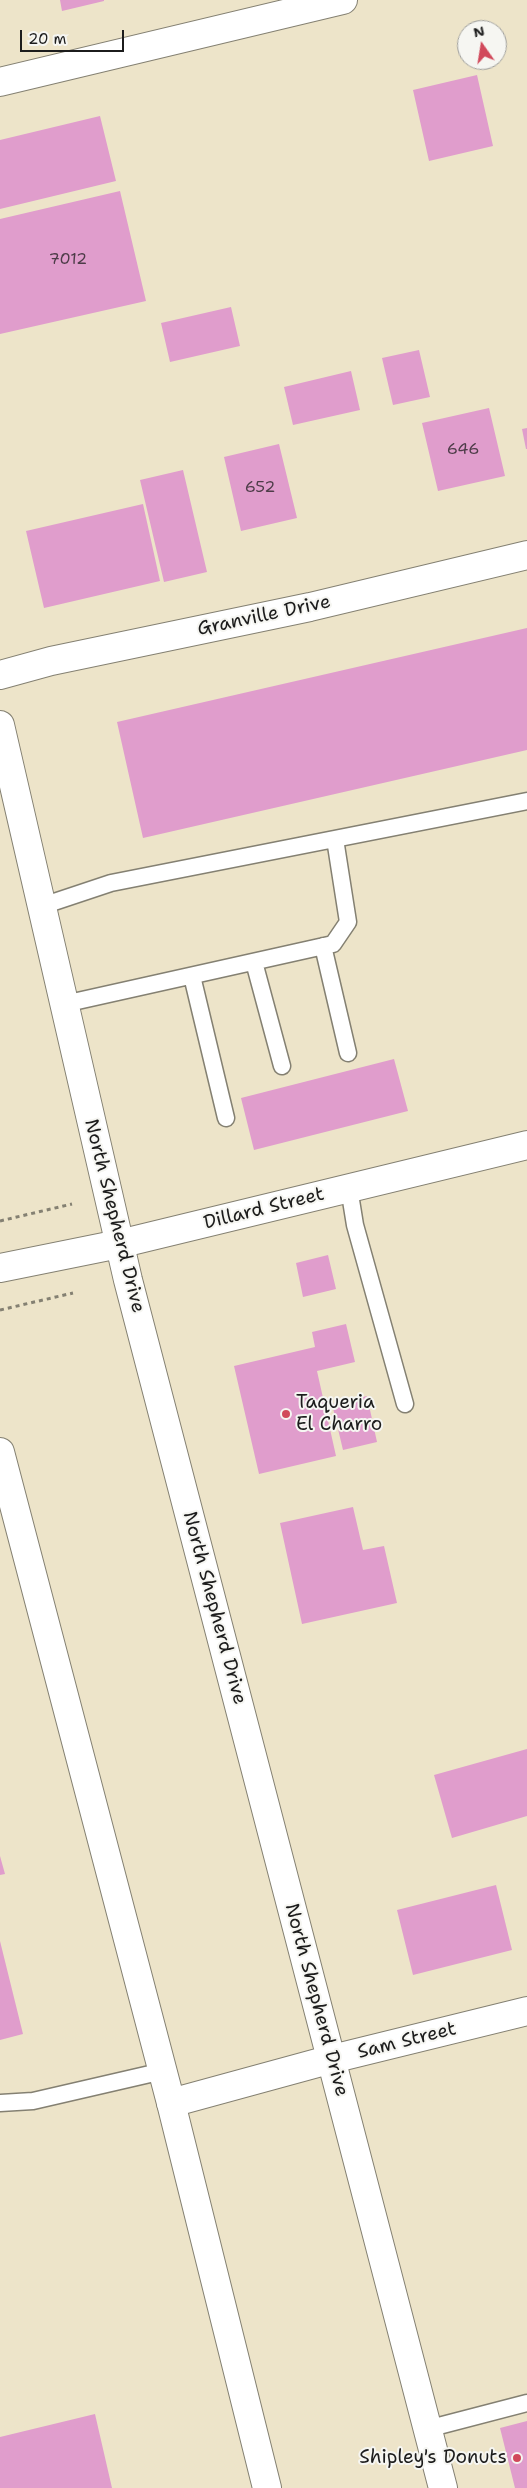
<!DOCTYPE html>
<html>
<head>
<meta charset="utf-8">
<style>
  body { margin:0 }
  #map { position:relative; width:527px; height:2488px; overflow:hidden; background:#ede4c9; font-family:"Shantell Sans",sans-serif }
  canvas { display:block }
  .north { position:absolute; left:457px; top:20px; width:50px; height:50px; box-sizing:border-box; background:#f6f6f2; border:1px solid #9f9f9c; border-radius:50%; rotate:347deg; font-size:14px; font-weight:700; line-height:20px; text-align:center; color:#1c1c1c }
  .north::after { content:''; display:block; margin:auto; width:18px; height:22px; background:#d1495b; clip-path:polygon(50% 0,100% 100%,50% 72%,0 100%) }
  .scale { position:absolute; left:20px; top:30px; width:104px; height:22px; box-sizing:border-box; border:2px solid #1c1c1c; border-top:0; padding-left:6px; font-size:15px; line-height:18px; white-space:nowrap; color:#1c1c1c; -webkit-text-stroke:4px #f6f6f2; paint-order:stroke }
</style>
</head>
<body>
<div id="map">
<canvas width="527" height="2488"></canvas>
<div class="north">N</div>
<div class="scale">20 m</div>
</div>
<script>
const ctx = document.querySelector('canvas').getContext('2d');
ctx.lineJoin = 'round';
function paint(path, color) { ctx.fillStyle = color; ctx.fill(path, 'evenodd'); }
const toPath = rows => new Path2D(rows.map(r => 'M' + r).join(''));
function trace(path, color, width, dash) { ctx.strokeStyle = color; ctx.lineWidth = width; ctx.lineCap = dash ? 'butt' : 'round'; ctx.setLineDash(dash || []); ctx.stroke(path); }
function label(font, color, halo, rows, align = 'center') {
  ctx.font = font + ' "Shantell Sans",sans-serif'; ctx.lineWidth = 4; ctx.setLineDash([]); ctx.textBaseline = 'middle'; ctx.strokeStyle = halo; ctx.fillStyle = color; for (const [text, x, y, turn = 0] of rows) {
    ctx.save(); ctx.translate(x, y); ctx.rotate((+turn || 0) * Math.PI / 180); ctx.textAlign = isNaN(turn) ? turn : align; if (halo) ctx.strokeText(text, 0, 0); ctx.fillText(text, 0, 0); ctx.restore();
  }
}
const building = toPath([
  [60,0,104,0,104,1,62,11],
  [477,75,493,146,429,161,413,90],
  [100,116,116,181,0,209,0,140],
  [120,191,146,301,0,334,0,219],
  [231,307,240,346,170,362,161,323],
  [419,350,430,397,393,405,382,358],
  [351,371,360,410,293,425,284,387],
  [489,408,505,476,438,491,422,423],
  [527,428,527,449,526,449,522,429],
  [279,444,297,518,241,531,224,457],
  [183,470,207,572,164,582,140,480],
  [143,504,160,581,44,608,26,531],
  [527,628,527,750,143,838,117,722],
  [394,1059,408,1111,254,1150,241,1098],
  [328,1255,336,1289,303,1297,296,1263],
  [346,1324,355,1362,317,1371,336,1456,259,1474,234,1366,315,1347,312,1332],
  [367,1396,377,1442,343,1450,332,1404],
  [353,1507,363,1550,384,1546,397,1603,302,1624,280,1523],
  [527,1749,527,1816,452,1838,434,1775],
  [0,1856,5,1874,0,1875],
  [496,1885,512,1950,413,1975,397,1910],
  [0,1941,23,2034,0,2040],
  [95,2414,112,2488,0,2488,0,2437],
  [527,2421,527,2488,515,2488,500,2428]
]);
const path = toPath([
  [0,1221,72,1204],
  [0,1310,73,1293]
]);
const lane = toPath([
  [42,906,111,883,527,801],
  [323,946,348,1053],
  [254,962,282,1066],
  [192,976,226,1118],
  [64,1004,333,944,348,922,335,839],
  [349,1188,355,1225,405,1404],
  [0,2103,33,2101,163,2071],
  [427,2429,527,2403]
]);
const street = toPath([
  [0,82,343,0],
  [0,675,51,661,310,607,527,555],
  [171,2103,332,2059,527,2011]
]);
const secondary = toPath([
  [0,1268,119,1244,527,1145]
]);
const primary = toPath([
  [0,725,128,1280,443,2488],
  [0,1452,171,2103,267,2488]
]);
const markers = [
  [286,1414,5,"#d1495b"],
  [517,2458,5,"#d1495b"]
];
const numberNames = [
  ["7012",68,260],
  ["646",463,450],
  ["652",260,488]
];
const streetNames = [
  ["Granville Drive",264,616,-12],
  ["Dillard Street",264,1209,-14],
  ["North Shepherd Drive",114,1216,76],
  ["North Shepherd Drive",214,1608,75],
  ["North Shepherd Drive",316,2000,75],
  ["Sam Street",407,2041,-14]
];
const poiNames = [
  ["Taqueria",296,1403],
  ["El Charro",296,1425],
  ["Shipley's Donuts",507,2458,"right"]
];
paint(building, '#e09dcc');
trace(lane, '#848072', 19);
trace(street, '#848072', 30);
trace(secondary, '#848072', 30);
trace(primary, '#848072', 30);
trace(path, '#848072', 3, [4, 4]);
trace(lane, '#fff', 16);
trace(street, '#fff', 28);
trace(secondary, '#fff', 28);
trace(primary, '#fff', 28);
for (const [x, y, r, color] of markers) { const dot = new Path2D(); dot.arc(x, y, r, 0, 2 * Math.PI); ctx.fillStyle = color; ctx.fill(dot); trace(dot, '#f6f6f2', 2); }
label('16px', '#4d3c48', null, numberNames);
label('19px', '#1c1c1c', '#f6f6f2', streetNames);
label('19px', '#1c1c1c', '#f6f6f2', poiNames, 'left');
</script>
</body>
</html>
